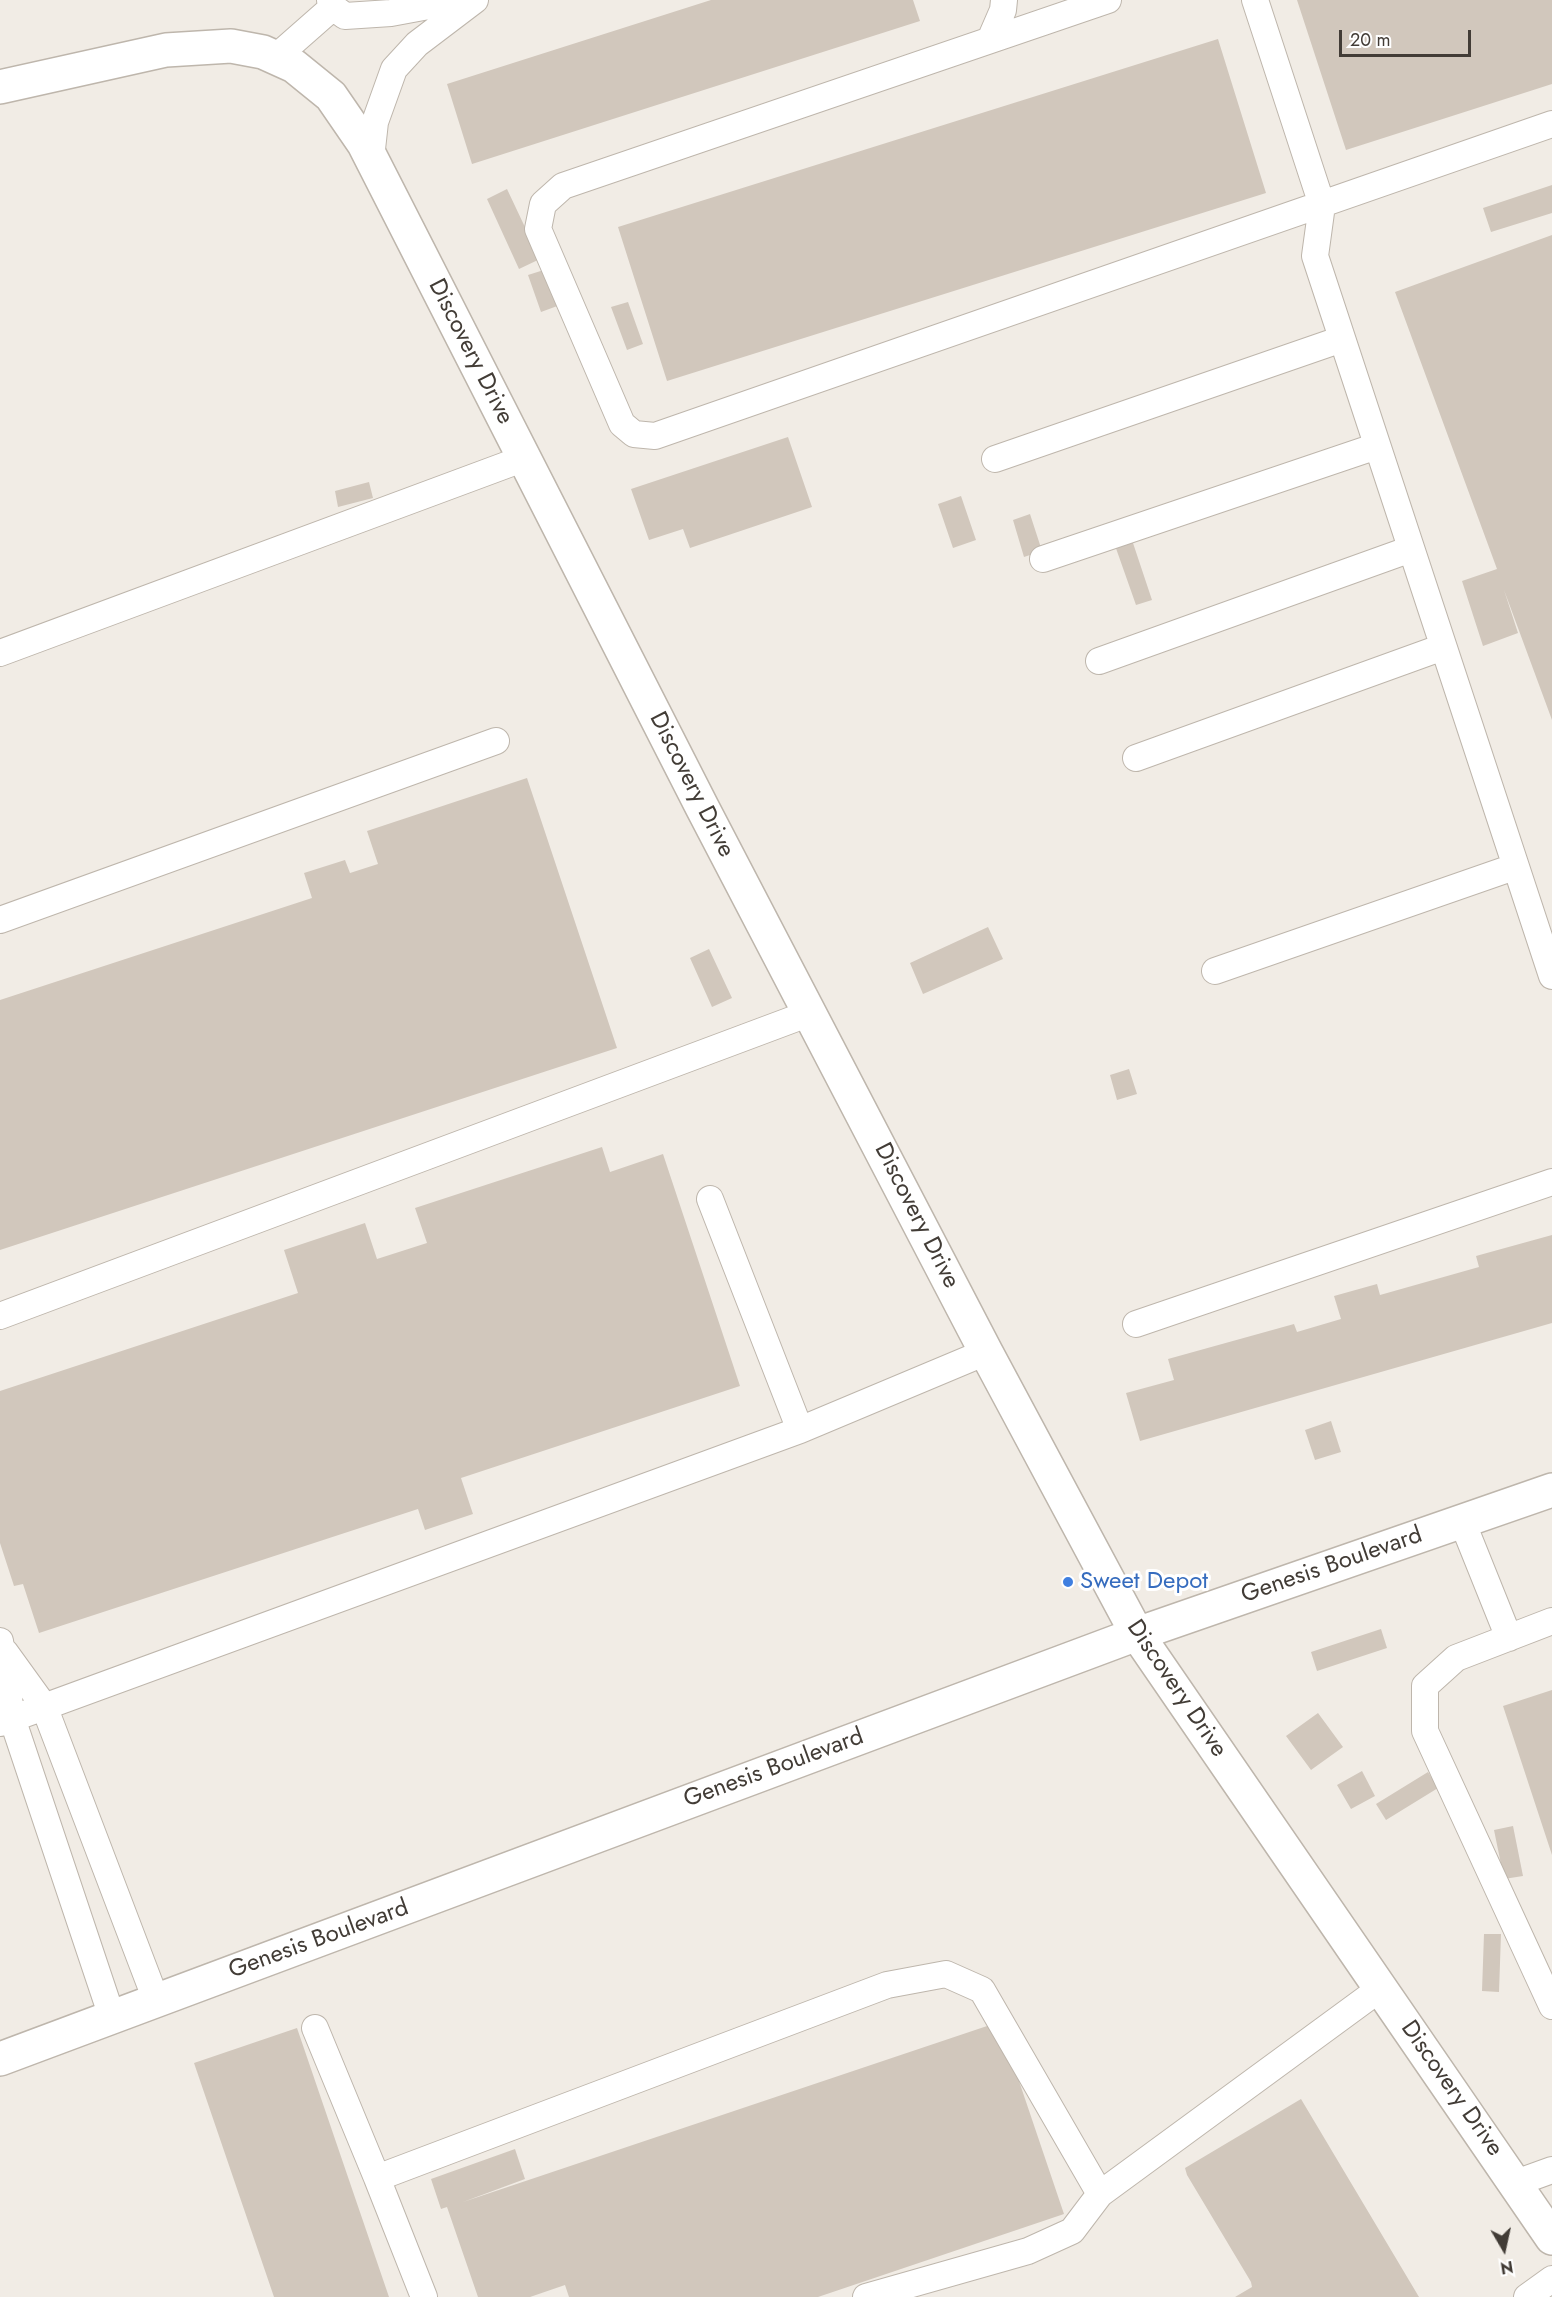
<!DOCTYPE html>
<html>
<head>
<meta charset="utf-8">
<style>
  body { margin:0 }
  #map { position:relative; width:1552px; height:2297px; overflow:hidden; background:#f1ece5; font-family:Jost,sans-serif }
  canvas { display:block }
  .north { position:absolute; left:1474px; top:2219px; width:60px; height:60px; -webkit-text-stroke:4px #fff; paint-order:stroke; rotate:171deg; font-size:16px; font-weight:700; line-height:24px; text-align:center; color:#423c36 }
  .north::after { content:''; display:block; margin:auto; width:21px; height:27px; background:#423c36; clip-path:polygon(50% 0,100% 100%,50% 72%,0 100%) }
  .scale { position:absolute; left:1339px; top:30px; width:132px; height:27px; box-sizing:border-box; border:3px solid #423c36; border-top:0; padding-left:8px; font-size:18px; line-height:21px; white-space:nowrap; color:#423c36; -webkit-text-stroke:4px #fff; paint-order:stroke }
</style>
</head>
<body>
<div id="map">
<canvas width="1552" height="2297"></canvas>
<div class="north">N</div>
<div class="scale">20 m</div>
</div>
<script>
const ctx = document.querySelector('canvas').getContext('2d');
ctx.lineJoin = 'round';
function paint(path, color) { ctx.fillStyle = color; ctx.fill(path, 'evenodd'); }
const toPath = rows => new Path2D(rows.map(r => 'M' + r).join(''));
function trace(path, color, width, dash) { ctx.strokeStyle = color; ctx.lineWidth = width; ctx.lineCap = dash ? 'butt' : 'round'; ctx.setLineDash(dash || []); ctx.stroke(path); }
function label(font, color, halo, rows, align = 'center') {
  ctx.font = font + ' Jost,sans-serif'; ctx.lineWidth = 6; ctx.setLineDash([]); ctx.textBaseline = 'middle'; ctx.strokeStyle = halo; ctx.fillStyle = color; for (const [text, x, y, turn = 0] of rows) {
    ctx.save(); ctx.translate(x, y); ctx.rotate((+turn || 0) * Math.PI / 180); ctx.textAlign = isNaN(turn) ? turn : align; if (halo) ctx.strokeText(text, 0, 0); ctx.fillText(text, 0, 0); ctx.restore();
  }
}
const building = toPath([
  [711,0,913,0,920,21,472,164,447,84],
  [1297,0,1552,0,1552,84,1346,150],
  [1218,39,1266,193,667,381,618,227],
  [1552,185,1552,213,1491,232,1483,208],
  [507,189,540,259,519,269,487,199],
  [1552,235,1552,720,1504,590,1518,633,1483,646,1462,581,1497,569,1395,292],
  [547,269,560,305,541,312,528,275],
  [628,302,643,344,627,350,611,307],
  [788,437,812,507,690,548,683,529,649,540,631,489],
  [369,482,373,498,338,507,335,491],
  [961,496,976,540,953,548,938,504],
  [1030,514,1042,551,1024,557,1013,520],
  [1129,531,1152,600,1136,605,1112,537],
  [527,778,617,1048,0,1250,0,1000,312,898,304,873,345,860,350,873,378,864,367,831],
  [988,927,1003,959,923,994,910,963],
  [709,949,732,998,712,1007,690,958],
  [1129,1069,1137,1094,1117,1100,1110,1075],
  [602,1147,610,1172,663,1154,740,1386,461,1478,473,1514,425,1530,418,1509,39,1633,23,1584,14,1586,0,1543,0,1391,298,1293,284,1250,365,1223,377,1259,427,1243,415,1208],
  [1552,1235,1552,1323,1140,1441,1126,1393,1174,1380,1168,1359,1294,1324,1297,1332,1341,1319,1334,1296,1377,1284,1380,1295,1479,1267,1476,1256],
  [1331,1421,1341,1452,1315,1460,1305,1430],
  [1381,1629,1387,1648,1317,1671,1311,1652],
  [1552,1690,1552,1855,1503,1706],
  [1318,1713,1343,1747,1311,1770,1286,1736],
  [1362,1771,1375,1796,1351,1809,1337,1785],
  [1428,1772,1438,1788,1386,1820,1376,1804],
  [1513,1826,1523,1876,1504,1879,1494,1830],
  [1484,1934,1501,1934,1499,1992,1482,1991],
  [999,2022,1064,2214,818,2297,569,2297,565,2285,530,2297,478,2297,447,2207,441,2209,431,2179,515,2149,525,2179,463,2202],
  [297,2028,389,2297,274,2297,194,2063],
  [1301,2099,1419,2297,1235,2297,1252,2287,1251,2282,1187,2175,1185,2168]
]);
const lane = toPath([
  [330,0,333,7,345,16,391,13,461,0],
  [1108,0,563,186,543,204,538,229,622,424,634,434,655,436,1552,124],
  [1255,0,1322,205,1315,256,1552,976],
  [990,40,1003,10,1004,0],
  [275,58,333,7],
  [371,158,375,122,394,69,417,44,475,0],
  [995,459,1342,339],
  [1043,559,1377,446],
  [0,653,525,458],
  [1099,661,1411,549],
  [1136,758,1443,647],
  [0,920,496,741],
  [1215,971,1514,867],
  [710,1199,800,1430],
  [0,1316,810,1013],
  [1136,1324,1552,1182],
  [1462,1521,1509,1638],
  [1552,1621,1456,1658,1425,1686,1425,1731,1552,2006],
  [0,1641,12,1718,112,2017],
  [5,1652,44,1706,156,2000],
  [0,1723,800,1430,986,1352],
  [315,2028,377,2178,887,1985,946,1974,982,1990,1100,2194,1072,2231,1028,2251,866,2297],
  [377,2178,424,2297],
  [1516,2183,1552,2170],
  [1100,2194,1381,1988],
  [1527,2297,1552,2279]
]);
const street = toPath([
  [0,87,166,50,231,46,263,52,294,66,331,96,364,144,702,807,986,1352,1137,1634,1552,2238],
  [0,2059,1137,1634,1552,1490]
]);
const markers = [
  [1068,1582,6,"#3f7fe0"]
];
const streetNames = [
  ["Discovery Drive",470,352,63],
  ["Discovery Drive",691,785,63],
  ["Discovery Drive",916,1216,63],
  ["Genesis Boulevard",1332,1566,-19],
  ["Discovery Drive",1176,1689,56],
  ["Genesis Boulevard",774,1769,-20],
  ["Genesis Boulevard",319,1940,-20],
  ["Discovery Drive",1451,2089,55]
];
const shopNames = [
  ["Sweet Depot",1080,1582]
];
paint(building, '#d1c7bc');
trace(lane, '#beb6ac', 28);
trace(street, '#beb6ac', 36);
trace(lane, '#fff', 26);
trace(street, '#fff', 33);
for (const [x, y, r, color] of markers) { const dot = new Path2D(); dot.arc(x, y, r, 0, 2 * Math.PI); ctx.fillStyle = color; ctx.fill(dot); trace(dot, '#fff', 2); }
label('24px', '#423c36', '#fff', streetNames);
label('24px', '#366cbe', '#fff', shopNames, 'left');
</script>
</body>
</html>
